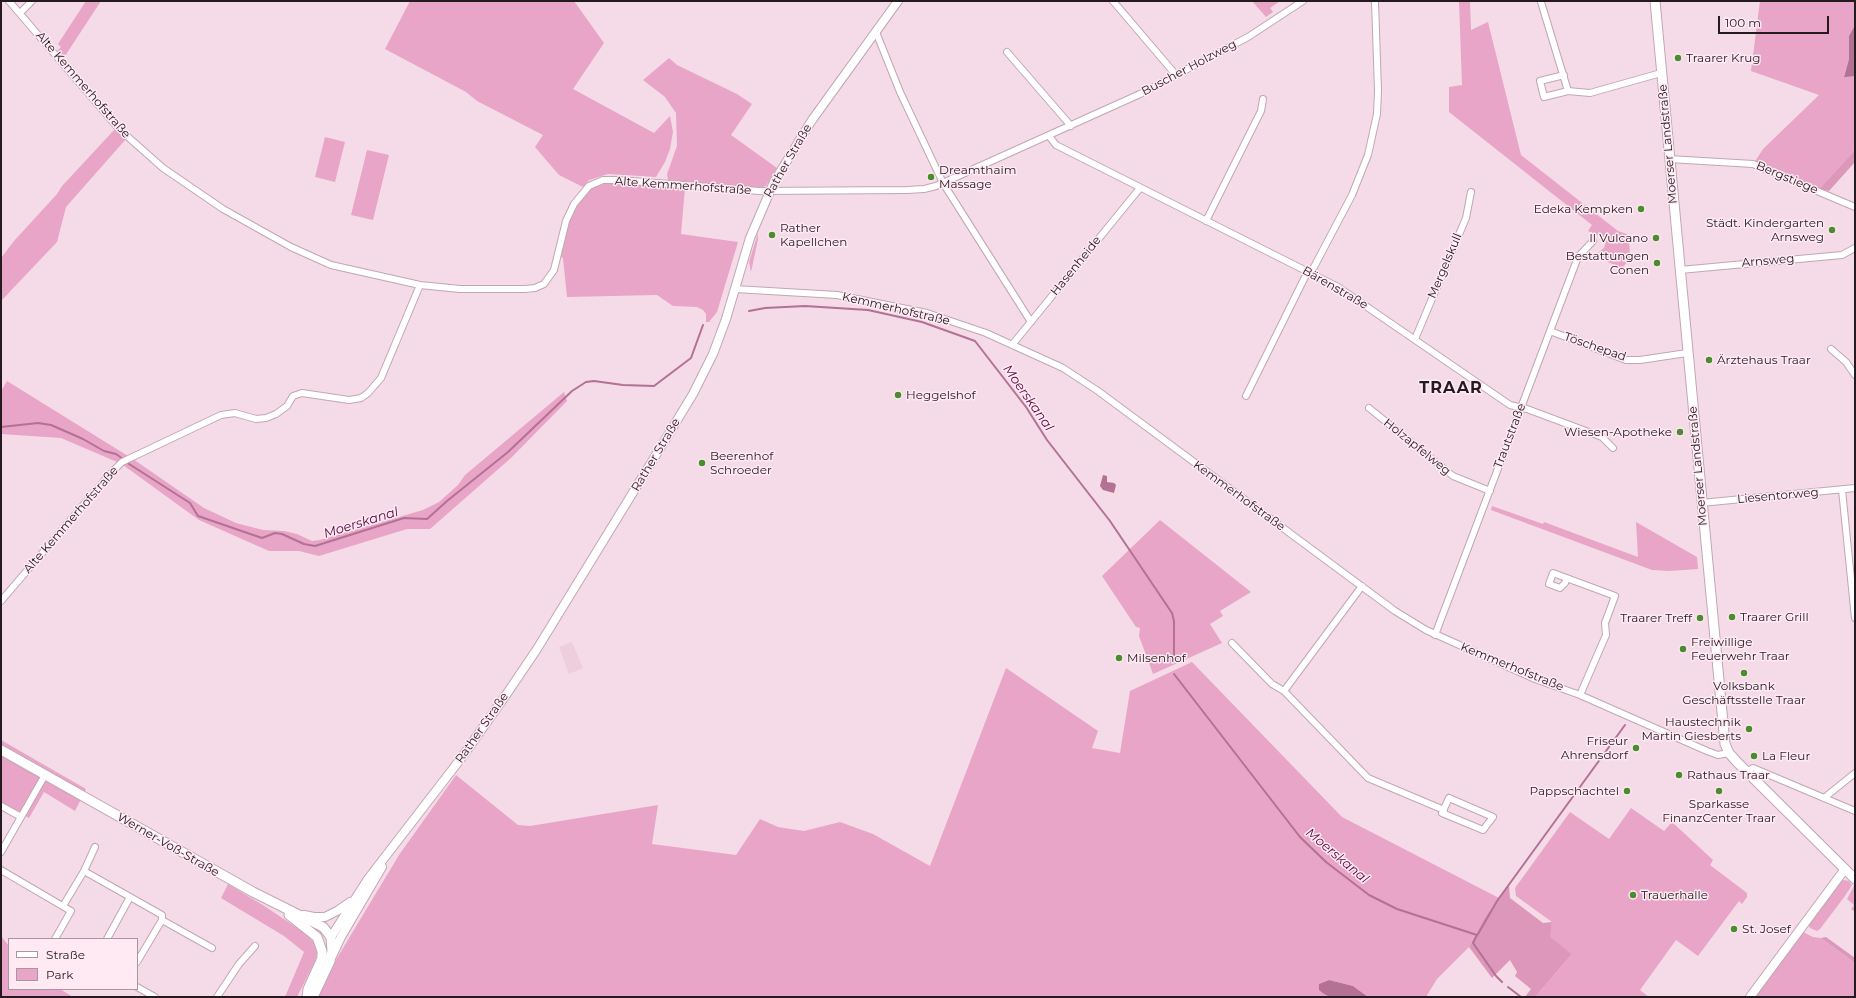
<!DOCTYPE html>
<html>
<head>
<meta charset="utf-8">
<style>
  body { margin:0 }
  #map { position:relative; width:1856px; height:998px; overflow:hidden; background:#f5dbe7; font-family:Montserrat,sans-serif }
  canvas { display:block }
  .frame { position:absolute; inset:0; border:2px solid #241a1f; pointer-events:none }
  .legend { position:absolute; left:8px; top:938px; width:130px; height:52px; box-sizing:border-box; background:#ffeaf4; border:1px solid #a7979f; margin:0; padding:5px 7px; list-style:none; font-size:12px; color:#241a1f }
  .legend li { display:flex; align-items:center; gap:8px; height:20px }
  .legend b { width:20px; border:1px solid #a7979f }
  .scale { position:absolute; left:1718px; top:16px; width:111px; height:18px; box-sizing:border-box; border:2px solid #241a1f; border-top:0; padding-left:5px; font-size:12px; line-height:14px; white-space:nowrap; color:#241a1f; -webkit-text-stroke:3px #ffeaf4; paint-order:stroke }
</style>
</head>
<body>
<div id="map">
<canvas width="1856" height="998"></canvas>
<div class="frame"></div>
<ul class="legend">
<li><b style="height:5px;background:#fff"></b>Straße</li>
<li><b style="height:11px;background:#e8a5c7"></b>Park</li>
</ul>
<div class="scale">100 m</div>
</div>
<script>
const ctx = document.querySelector('canvas').getContext('2d');
ctx.lineJoin = 'round';
function paint(path, color) { ctx.fillStyle = color; ctx.fill(path, 'evenodd'); }
const toPath = rows => new Path2D(rows.map(r => 'M' + r).join(''));
function trace(path, color, width, dash) { ctx.strokeStyle = color; ctx.lineWidth = width; ctx.lineCap = dash ? 'butt' : 'round'; ctx.setLineDash(dash || []); ctx.stroke(path); }
function label(font, color, halo, rows, align = 'center') {
  ctx.font = font + ' Montserrat,sans-serif'; ctx.lineWidth = 3; ctx.setLineDash([]); ctx.textBaseline = 'middle'; ctx.strokeStyle = halo; ctx.fillStyle = color; for (const [text, x, y, turn = 0] of rows) {
    ctx.save(); ctx.translate(x, y); ctx.rotate((+turn || 0) * Math.PI / 180); ctx.textAlign = isNaN(turn) ? turn : align; if (halo) ctx.strokeText(text, 0, 0); ctx.fillText(text, 0, 0); ctx.restore();
  }
}
const built = toPath([
  [572,642,583,668,569,674,559,647]
]);
const green = toPath([
  [86,1,101,1,63,59,57,51,61,47,58,44],
  [410,1,574,1,604,43,573,89,654,133,670,116,673,132,670,149,665,162,656,177,608,174,589,180,583,187,559,175,535,147,543,135,477,101,466,92,385,49],
  [1252,1,1280,1,1270,8,1273,12,1266,17],
  [1459,1,1470,1,1471,30,1488,22,1521,155,1618,231,1629,235,1630,259,1622,268,1594,256,1604,248,1607,239,1588,231,1592,225,1449,112,1449,87,1462,85],
  [1760,1,1855,1,1855,25,1849,36,1849,59,1844,76,1855,76,1855,150,1819,189,1754,163,1763,149,1819,95,1751,71],
  [669,58,677,65,737,94,752,104,731,135,777,168,766,186,758,188,668,180,667,174,677,146,676,113,665,97,643,80],
  [115,129,126,139,66,207,57,242,1,301,1,258,14,241,57,194,62,186],
  [325,137,345,142,335,182,315,177],
  [367,150,389,155,373,220,351,215],
  [610,182,685,188,681,234,738,242,717,312,709,322,706,322,706,314,703,310,697,307,673,306,657,295,567,297,563,258,561,257,568,222,576,205,590,189],
  [758,233,758,239,751,272,749,262],
  [7,381,128,456,117,462,61,438,1,434,1,391],
  [564,392,567,401,511,458,430,529,407,529,319,556,299,551,269,551,199,520,123,465,133,459,204,508,236,523,263,530,284,531,297,534,312,541,320,540,423,510,439,502,458,485,465,475],
  [1492,506,1543,524,1544,522,1638,557,1636,522,1697,557,1698,569,1669,571,1652,570,1491,510],
  [1160,520,1251,592,1220,611,1223,616,1210,624,1222,643,1153,674,1139,636,1140,628,1136,627,1102,576],
  [1192,662,1342,817,1499,898,1484,918,1469,947,1437,979,1426,997,1368,997,1353,986,1329,980,1319,984,1324,994,1330,997,317,997,331,968,399,855,456,775,518,825,530,826,658,805,652,844,736,855,760,819,778,827,804,831,840,822,873,834,930,866,1006,668,1098,731,1092,748,1120,753,1130,691],
  [1,740,86,789,75,811,44,792,29,818,1,802],
  [1631,808,1664,831,1672,822,1713,860,1710,865,1747,893,1747,897,1742,904,1739,901,1698,956,1676,940,1640,990,1649,997,1535,997,1572,954,1549,937,1552,922,1516,896,1515,888,1570,812,1609,839],
  [1844,880,1849,881,1852,885,1845,896,1820,929,1817,931,1810,928,1808,923,1839,882],
  [228,884,266,907,303,932,314,942,318,951,315,961,297,997,285,997,304,952,284,936,221,898],
  [1854,886,1855,887,1855,912,1851,909,1854,905,1847,899],
  [1803,932,1813,937,1821,938,1855,963,1855,997,1754,997],
  [1,936,9,946,9,989,60,989,73,997,1,997]
]);
const forest = toPath([
  [1855,150,1855,162,1829,191,1819,189],
  [1509,885,1510,898,1543,923,1552,922,1550,937,1572,954,1535,997,1525,997,1531,989,1515,976,1517,972,1510,960,1492,978,1469,947,1484,918],
  [1826,937,1855,958,1855,963,1821,938]
]);
const water = toPath([
  [1855,25,1855,76,1844,77,1849,59,1849,36],
  [1103,475,1107,476,1107,482,1114,483,1116,485,1114,493,1103,490,1100,486],
  [1329,980,1353,986,1368,997,1330,997,1324,994,1319,990,1319,984]
]);
const stream = toPath([
  [749,311,765,308,805,306,868,310,922,322,975,341,1026,407,1047,440,1110,521,1172,613,1174,621,1174,662],
  [1,427,38,423,51,425,83,439,104,451,116,454,123,459],
  [126,462,190,503,198,516,262,538,275,533,282,534,304,544,315,546,404,518,427,519,447,501,508,452,572,391,586,382,594,381,623,385,654,386,691,358,703,325],
  [1174,674,1300,837,1326,862,1369,895,1397,909,1477,935,1473,943,1496,976,1502,982],
  [1478,934,1497,901,1625,725],
  [1508,987,1521,997]
]);
const minor = toPath([
  [9,1,119,129,163,168,223,209,291,247,331,265,420,285,460,289,525,289,535,288,544,284,554,270,566,221,574,204,589,186,603,180,619,180,759,191,907,190,924,189,936,186,1140,94,1248,37,1303,1],
  [1113,1,1176,75],
  [1541,2,1568,91],
  [20,13,32,1],
  [876,32,900,92,943,183,1031,322],
  [1007,52,1071,126],
  [1564,75,1540,81,1544,97,1568,91,1590,93,1661,73],
  [1049,136,1056,145,1338,287,1510,405,1527,409,1602,437,1613,448],
  [1669,159,1753,164,1855,207],
  [1206,221,1261,111,1263,99],
  [1680,270,1842,255,1855,248],
  [735,289,837,295,927,313,986,333,1063,368,1098,391,1395,611,1426,630,1535,679,1580,695,1707,751,1718,755,1729,753],
  [1550,331,1626,360,1640,360,1687,353],
  [1415,339,1466,218,1471,192],
  [1012,345,1140,188],
  [1831,349,1846,362,1855,375],
  [1246,396,1305,277,1314,267,1352,195,1368,155,1377,114,1378,91,1375,1],
  [1369,408,1453,476,1490,491],
  [1842,490,1855,618],
  [1701,503,1855,488],
  [1567,578,1565,583,1560,588,1549,584,1553,573,1615,596,1605,623,1606,635,1580,695],
  [1,601,110,474,122,462,221,415,235,413,256,419,266,418,276,414,287,406,293,396,302,393,349,400,361,398,368,393,381,378,420,285],
  [1435,635,1578,257,1593,241],
  [1232,643,1272,684,1284,691,1368,778,1444,810],
  [1284,691,1362,586],
  [1747,772,1753,768,1855,811],
  [1449,798,1493,817,1483,830,1442,813,1449,798],
  [1824,798,1855,773],
  [1,806,21,817],
  [1,852,45,775],
  [1,870,71,911,55,939],
  [84,871,95,847],
  [63,906,84,871,162,915,162,920,137,962],
  [162,920,212,948],
  [107,939,130,897],
  [137,987,155,997],
  [217,997,239,964,255,946]
]);
const tertiary = toPath([
  [304,915,314,917,325,917,337,911,350,902],
  [331,937,368,879,462,757,508,692,537,649,659,450,693,394,713,354,726,319,750,238,774,182,812,120,898,1],
  [332,956,341,937,382,867],
  [1750,997,1845,869]
]);
const secondary = toPath([
  [1655,1,1725,744,1729,753,1737,762,1855,879],
  [1,750,253,892,323,927,331,937,332,951,330,961,313,997],
  [289,915,317,937,322,951,322,960],
  [307,997,308,989,323,956]
]);
const markers = [
  [1678,58,4,"#4b8c2e"],
  [931,177,4,"#4b8c2e"],
  [1641,209,4,"#4b8c2e"],
  [1832,230,4,"#4b8c2e"],
  [772,235,4,"#4b8c2e"],
  [1656,238,4,"#4b8c2e"],
  [1657,263,4,"#4b8c2e"],
  [1709,360,4,"#4b8c2e"],
  [898,395,4,"#4b8c2e"],
  [1680,432,4,"#4b8c2e"],
  [702,463,4,"#4b8c2e"],
  [1732,617,4,"#4b8c2e"],
  [1700,618,4,"#4b8c2e"],
  [1683,649,4,"#4b8c2e"],
  [1119,658,4,"#4b8c2e"],
  [1744,673,4,"#4b8c2e"],
  [1749,729,4,"#4b8c2e"],
  [1636,748,4,"#4b8c2e"],
  [1754,756,4,"#4b8c2e"],
  [1679,775,4,"#4b8c2e"],
  [1627,791,4,"#4b8c2e"],
  [1719,791,4,"#4b8c2e"],
  [1633,895,4,"#4b8c2e"],
  [1734,929,4,"#4b8c2e"]
];
const poiNames = [
  ["Traarer Krug",1686,58],
  ["Dreamthaim",939,170],
  ["Massage",939,184],
  ["Edeka Kempken",1633,209,"right"],
  ["Städt. Kindergarten",1824,223,"right"],
  ["Arnsweg",1824,237,"right"],
  ["Rather",780,228],
  ["Kapellchen",780,242],
  ["Il Vulcano",1648,238,"right"],
  ["Bestattungen",1649,256,"right"],
  ["Conen",1649,270,"right"],
  ["Ärztehaus Traar",1717,360],
  ["Heggelshof",906,395],
  ["Wiesen-Apotheke",1672,432,"right"],
  ["Beerenhof",710,456],
  ["Schroeder",710,470],
  ["Traarer Grill",1740,617],
  ["Traarer Treff",1692,618,"right"],
  ["Freiwillige",1691,642],
  ["Feuerwehr Traar",1691,656],
  ["Milsenhof",1127,658],
  ["Volksbank",1744,686,"center"],
  ["Geschäftsstelle Traar",1744,700,"center"],
  ["Haustechnik",1741,722,"right"],
  ["Martin Giesberts",1741,736,"right"],
  ["Friseur",1628,741,"right"],
  ["Ahrensdorf",1628,755,"right"],
  ["La Fleur",1762,756],
  ["Rathaus Traar",1687,775],
  ["Pappschachtel",1619,791,"right"],
  ["Sparkasse",1719,804,"center"],
  ["FinanzCenter Traar",1719,818,"center"],
  ["Trauerhalle",1641,895],
  ["St. Josef",1742,929]
];
const streetNames = [
  ["Buscher Holzweg",1189,68,-28],
  ["Alte Kemmerhofstraße",83,85,49],
  ["Moerser Landstraße",1668,144,-95],
  ["Rather Straße",788,161,-60],
  ["Bergstiege",1787,178,23],
  ["Alte Kemmerhofstraße",683,186,4],
  ["Arnsweg",1768,261,-5],
  ["Hasenheide",1076,266,-51],
  ["Mergelskull",1445,266,-67],
  ["Bärenstraße",1335,288,30],
  ["Kemmerhofstraße",896,309,13],
  ["Töschepad",1595,347,19],
  ["Trautstraße",1510,436,-69],
  ["Holzapfelweg",1417,447,39],
  ["Rather Straße",656,455,-59],
  ["Moerser Landstraße",1698,466,-95],
  ["Kemmerhofstraße",1239,496,36],
  ["Liesentorweg",1778,496,-5],
  ["Alte Kemmerhofstraße",71,520,-49],
  ["Kemmerhofstraße",1512,667,22],
  ["Rather Straße",482,728,-55],
  ["Werner-Voß-Straße",168,845,30]
];
const waterNames = [
  ["Moerskanal",1028,398,55],
  ["Moerskanal",361,523,-17],
  ["Moerskanal",1337,856,40]
];
const districtNames = [
  ["TRAAR",1451,388]
];
paint(built, '#eecddd');
paint(green, '#e8a5c7');
paint(forest, '#dc97ba');
paint(water, '#b37194');
trace(stream, '#b37194', 2);
trace(minor, '#c0a7b3', 8);
trace(tertiary, '#c0a7b3', 10);
trace(secondary, '#c0a7b3', 11);
trace(minor, '#fff', 6);
trace(tertiary, '#fff', 8);
trace(secondary, '#fff', 9);
for (const [x, y, r, color] of markers) { const dot = new Path2D(); dot.arc(x, y, r, 0, 2 * Math.PI); ctx.fillStyle = color; ctx.fill(dot); trace(dot, '#ffeaf4', 1.5); }
label('12px', '#241a1f', '#ffeaf4', poiNames, 'left');
label('12px', '#241a1f', '#ffeaf4', streetNames);
label('italic 13px', '#59063c', '#ffeaf4', waterNames);
ctx.letterSpacing = '1px';
label('bold 16px', '#241a1f', '#ffeaf4', districtNames);
ctx.letterSpacing = '0px';
</script>
</body>
</html>
